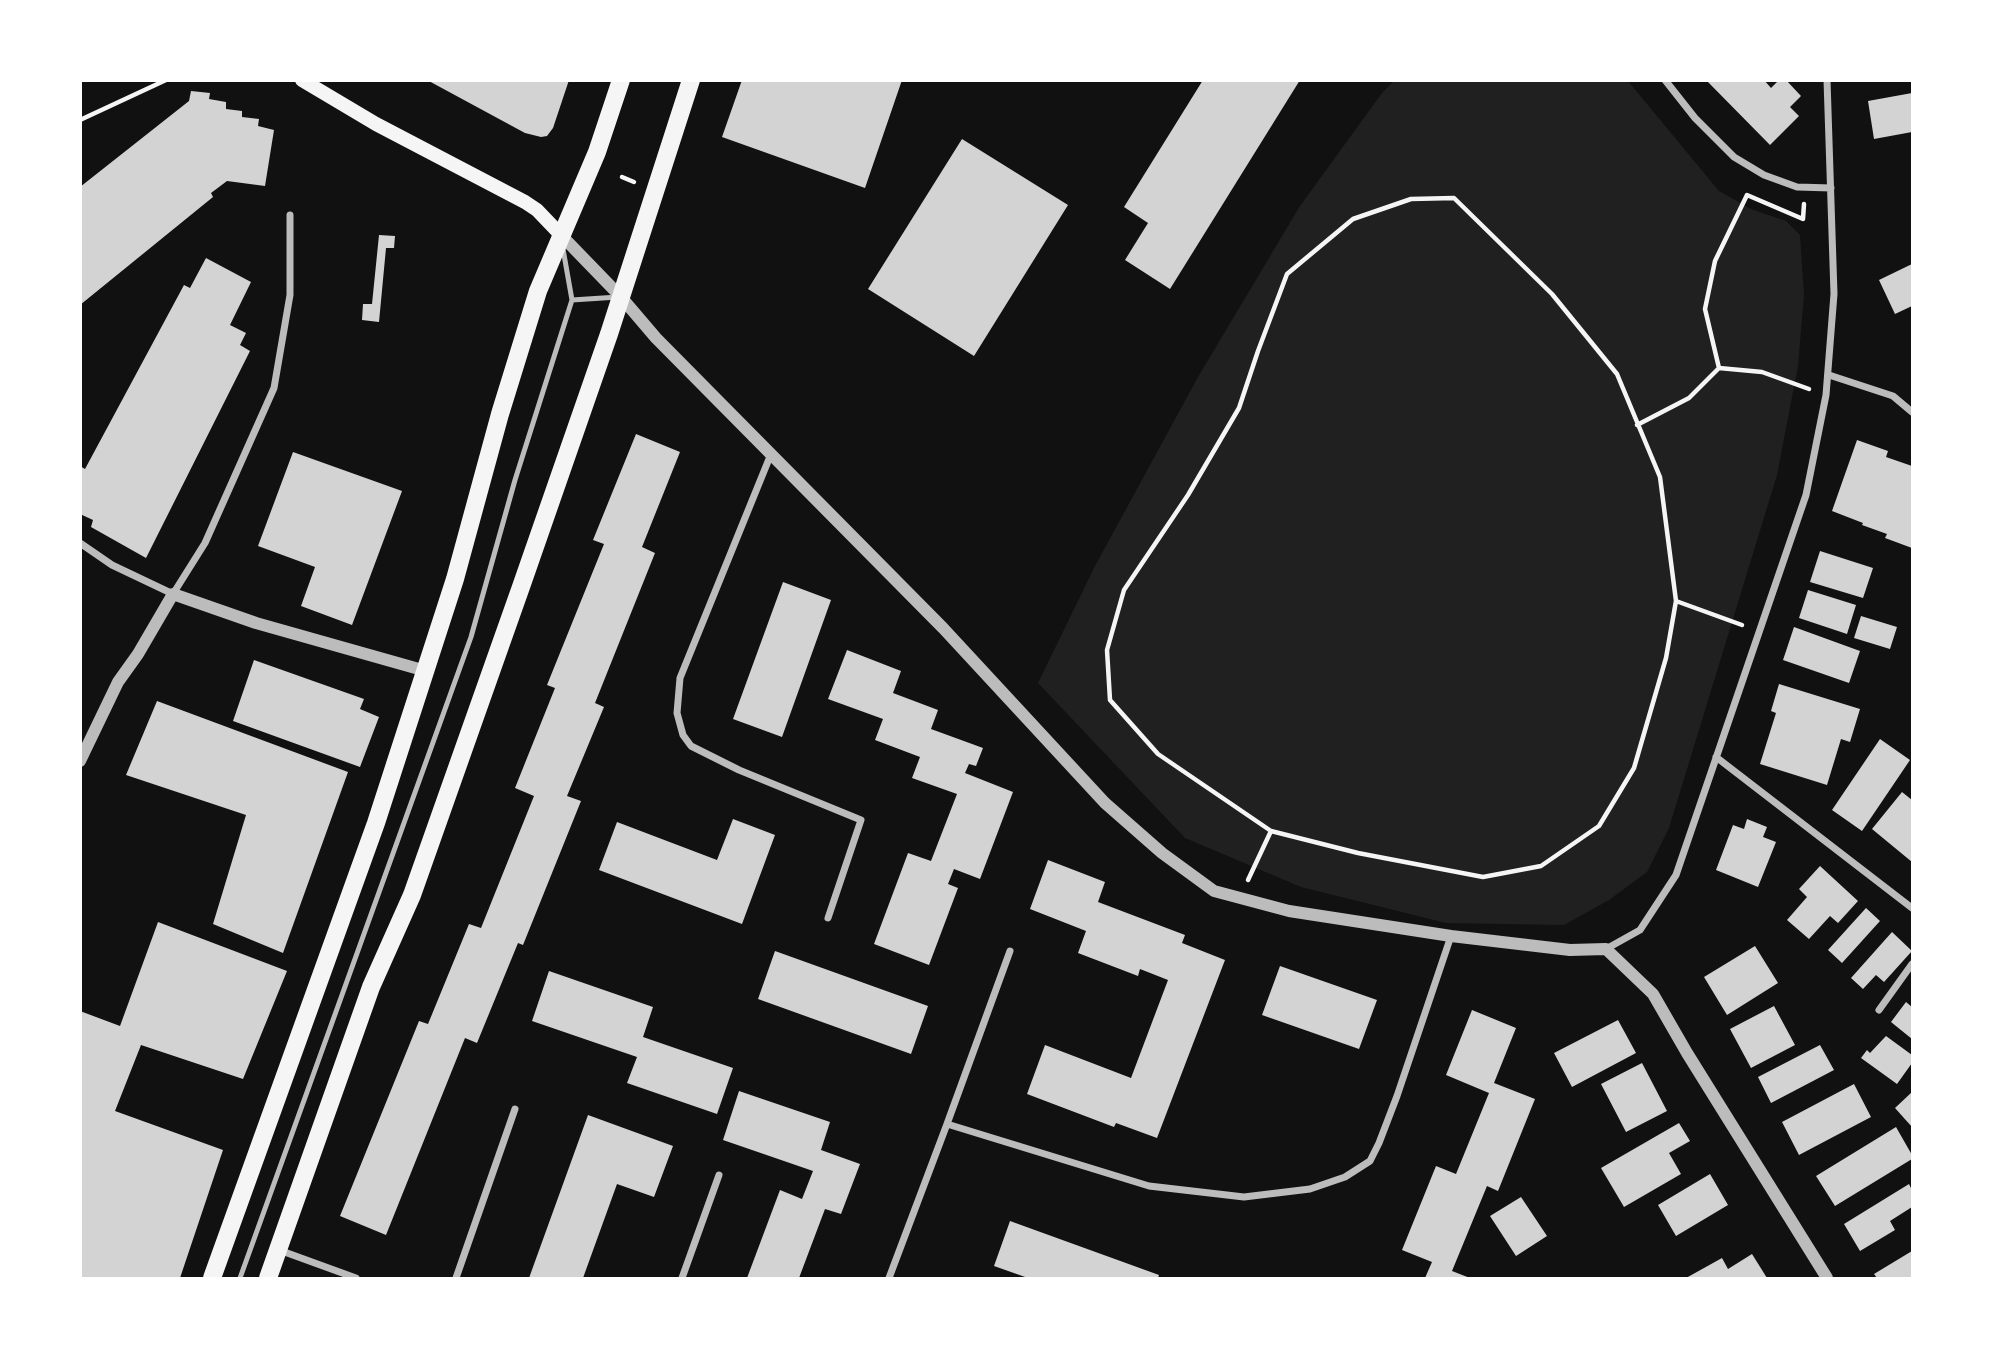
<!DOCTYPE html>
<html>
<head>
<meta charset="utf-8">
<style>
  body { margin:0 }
  #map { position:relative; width:1993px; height:1359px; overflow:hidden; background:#111; font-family:"Sofia Sans Condensed",sans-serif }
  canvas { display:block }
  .frame { position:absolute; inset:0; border:82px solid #fff; pointer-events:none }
</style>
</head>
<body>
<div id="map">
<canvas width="1993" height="1359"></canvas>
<div class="frame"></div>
</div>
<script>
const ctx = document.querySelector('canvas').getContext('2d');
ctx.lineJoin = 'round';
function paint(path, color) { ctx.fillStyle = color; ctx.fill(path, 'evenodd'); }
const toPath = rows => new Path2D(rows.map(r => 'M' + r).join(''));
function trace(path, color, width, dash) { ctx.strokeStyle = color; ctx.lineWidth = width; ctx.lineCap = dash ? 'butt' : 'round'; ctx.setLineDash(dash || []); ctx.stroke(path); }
const green = toPath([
  [1394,81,1628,81,1719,191,1751,209,1786,221,1800,235,1804,295,1798,366,1777,475,1669,828,1647,872,1609,900,1564,925,1446,923,1301,887,1185,838,1038,683,1095,566,1198,377,1300,206,1382,93]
]);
const building = toPath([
  [427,80,569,80,553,128,547,136,541,137,525,133],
  [742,80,902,80,865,188,722,137],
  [1203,80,1300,80,1170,289,1125,260,1148,223,1124,207],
  [1706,80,1764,80,1771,88,1779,80,1786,80,1801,96,1790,107,1799,116,1770,145],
  [191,91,210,93,209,99,226,102,226,109,242,111,242,117,259,119,258,126,274,130,265,186,227,181,211,193,213,197,80,305,80,187,189,101],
  [1912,93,1912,132,1874,139,1868,101],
  [962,139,1068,205,974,356,868,289],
  [379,235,395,236,394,248,386,248,379,322,362,320,363,304,372,304],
  [206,258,251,282,230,325,246,333,240,345,250,351,146,558,91,527,93,520,80,514,80,466,85,469,184,285,190,288],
  [1912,264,1912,306,1895,314,1879,280],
  [636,434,680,452,642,547,655,553,595,703,604,707,567,796,581,801,523,945,518,943,477,1043,465,1038,386,1235,340,1216,419,1021,428,1024,469,924,481,928,534,796,515,788,555,688,547,685,604,544,593,540],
  [1857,440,1888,451,1886,457,1912,466,1912,548,1885,538,1887,534,1862,525,1863,523,1832,511],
  [293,452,402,491,352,625,301,606,315,567,258,546],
  [1820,551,1873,568,1863,598,1810,582],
  [783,582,831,600,782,737,733,719],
  [1808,590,1856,605,1847,634,1799,618],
  [1861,616,1897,627,1890,649,1854,638],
  [1794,627,1860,651,1849,683,1783,660],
  [847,650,901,671,893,693,938,710,931,729,983,748,976,766,969,764,965,773,1013,792,980,879,954,869,948,884,958,888,929,965,874,944,908,853,931,861,957,794,912,778,920,757,875,740,883,719,828,699],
  [254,660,364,699,360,709,379,717,360,767,233,721],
  [1779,684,1860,709,1850,742,1841,739,1827,785,1760,764,1776,713,1771,711],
  [157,701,348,772,283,953,213,924,246,815,126,775],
  [1880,739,1910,760,1862,831,1832,810],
  [1902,792,1912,800,1912,862,1872,829],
  [733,819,775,835,742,924,599,870,617,822,717,860],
  [1747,819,1767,827,1763,837,1776,842,1758,887,1716,870,1733,825,1744,829],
  [1048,860,1105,882,1098,902,1185,935,1182,943,1225,960,1157,1138,1116,1123,1114,1127,1027,1094,1045,1045,1131,1078,1168,980,1140,969,1138,976,1078,953,1086,931,1030,909],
  [1820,866,1858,901,1838,923,1830,916,1809,939,1787,920,1807,897,1799,889],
  [1866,908,1880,921,1842,963,1828,950],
  [158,922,287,971,243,1079,141,1045,115,1111,223,1150,180,1278,80,1278,80,1011,120,1026],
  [1892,932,1912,951,1884,982,1876,975,1863,989,1851,978],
  [1755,946,1778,983,1727,1015,1704,977],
  [775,951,928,1006,911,1054,758,999],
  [1280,966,1377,1000,1359,1049,1262,1015],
  [549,971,653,1007,643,1037,733,1068,717,1114,627,1083,637,1057,532,1021],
  [1906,1002,1912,1007,1912,1039,1891,1022],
  [1774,1006,1795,1045,1751,1068,1730,1029],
  [1472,1010,1516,1028,1494,1083,1535,1099,1498,1191,1487,1186,1452,1271,1470,1278,1425,1278,1432,1262,1402,1250,1436,1166,1456,1174,1489,1093,1446,1075],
  [1618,1020,1636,1053,1572,1087,1554,1053],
  [1886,1036,1912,1055,1912,1063,1897,1084,1861,1058,1867,1050,1870,1053],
  [1820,1045,1834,1070,1771,1103,1758,1077],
  [1642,1063,1667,1111,1626,1132,1601,1084],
  [1854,1084,1871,1117,1799,1155,1782,1122],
  [739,1091,830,1122,821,1150,860,1164,841,1214,825,1209,799,1278,747,1278,780,1190,802,1199,813,1171,723,1140],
  [1912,1092,1912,1127,1895,1108],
  [588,1115,673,1146,654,1197,617,1184,583,1278,529,1278],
  [1679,1123,1690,1141,1669,1153,1681,1174,1624,1207,1601,1168],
  [1896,1127,1912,1155,1912,1159,1835,1206,1816,1176],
  [1710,1174,1728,1205,1676,1236,1658,1205],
  [1909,1184,1912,1190,1912,1207,1890,1221,1895,1230,1860,1251,1844,1224],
  [1521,1197,1547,1236,1516,1256,1490,1216],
  [1010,1221,1159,1275,1158,1278,1028,1278,994,1266],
  [1912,1251,1912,1278,1877,1278,1874,1274],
  [1752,1254,1767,1278,1686,1278,1722,1258,1728,1269]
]);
const path = toPath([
  [80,120,166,80],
  [622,177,634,182],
  [1804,204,1803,219,1747,195,1715,261,1705,309,1719,368,1762,372,1809,389],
  [1637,425,1689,398,1719,368],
  [1271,831,1158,754,1110,700,1107,650,1124,590,1188,495,1239,408,1258,351,1287,274,1353,219,1411,199,1454,198,1552,294,1617,374,1660,477,1676,601,1742,625],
  [1248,880,1271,831,1358,853,1483,877,1541,866,1599,826,1634,768,1666,658,1676,601]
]);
const service = toPath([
  [572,300,618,297],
  [240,1278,471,637,515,480,572,300,563,249]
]);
const minor = toPath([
  [1665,80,1695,118,1734,157,1764,175,1797,187,1831,188],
  [1829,375,1893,396,1912,412],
  [771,454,680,678,677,713,683,735,691,746,739,770,861,820,828,918],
  [80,543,112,565,173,594,205,543,274,388,290,295,290,215],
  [1716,757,1912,908],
  [1606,949,1640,930,1676,875,1806,495,1826,395,1834,294,1827,80],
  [1879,1010,1912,964],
  [947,1124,1010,951],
  [279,1250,356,1278],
  [456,1278,515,1109],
  [682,1278,719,1175],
  [889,1278,947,1124,1149,1186,1244,1197,1310,1189,1345,1177,1370,1161,1379,1143,1397,1096,1451,936]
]);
const tertiary = toPath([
  [560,234,621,297,656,338,943,628,1105,803,1162,853,1214,891,1289,911,1451,936,1570,950,1606,949,1653,994,1687,1053,1827,1278],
  [80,761,118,682,138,654,173,594,256,623,426,671]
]);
const secondary = toPath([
  [302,80,376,124,525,202,537,210,560,234]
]);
const primary = toPath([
  [212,1278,376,823,455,579,500,414,538,291,597,152,621,80],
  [268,1278,371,987,412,895,522,584,609,334,691,80]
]);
paint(green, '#202020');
paint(building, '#d3d3d3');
trace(path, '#f5f5f5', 4.5);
trace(service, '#bcbcbc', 5);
trace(minor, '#bcbcbc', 7);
trace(tertiary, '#bcbcbc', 12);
trace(secondary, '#f5f5f5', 14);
trace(primary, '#f5f5f5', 18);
</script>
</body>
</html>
